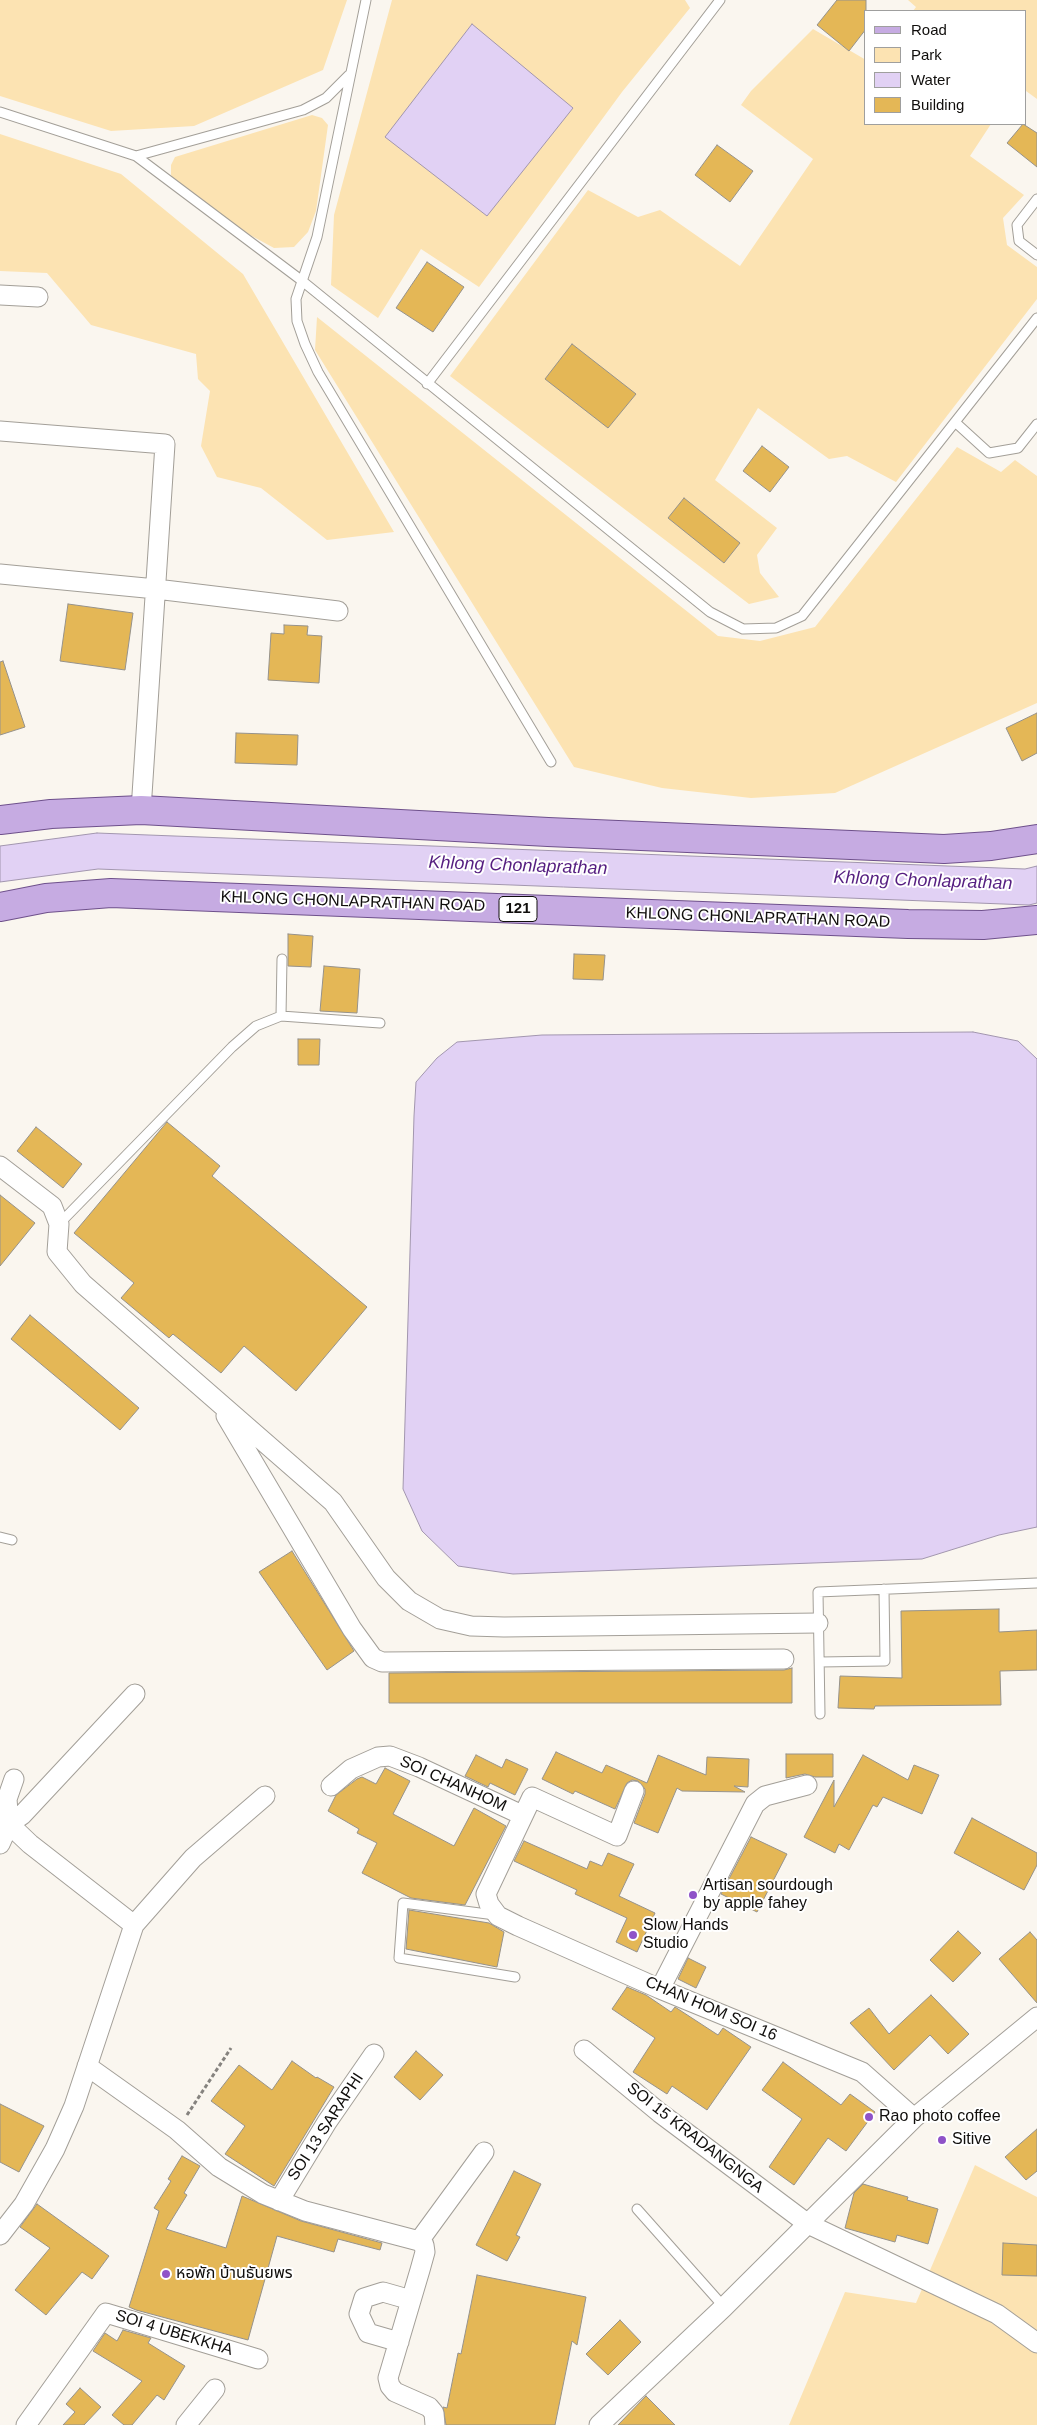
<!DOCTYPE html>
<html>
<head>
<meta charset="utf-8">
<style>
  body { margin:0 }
  #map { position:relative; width:1037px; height:2425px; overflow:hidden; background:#faf6ef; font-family:Arial,sans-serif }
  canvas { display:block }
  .legend { position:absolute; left:864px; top:10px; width:162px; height:115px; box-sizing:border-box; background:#fff; border:1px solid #9f9f9e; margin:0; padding:6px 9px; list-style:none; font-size:15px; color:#100e0c }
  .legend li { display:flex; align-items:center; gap:10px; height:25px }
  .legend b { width:25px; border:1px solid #9f9f9e }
</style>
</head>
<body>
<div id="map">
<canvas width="1037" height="2425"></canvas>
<ul class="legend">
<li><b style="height:6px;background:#c6abe2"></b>Road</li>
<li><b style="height:14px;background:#fce3b2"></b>Park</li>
<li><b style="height:14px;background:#e1d1f4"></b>Water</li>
<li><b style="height:14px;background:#e4b756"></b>Building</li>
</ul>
</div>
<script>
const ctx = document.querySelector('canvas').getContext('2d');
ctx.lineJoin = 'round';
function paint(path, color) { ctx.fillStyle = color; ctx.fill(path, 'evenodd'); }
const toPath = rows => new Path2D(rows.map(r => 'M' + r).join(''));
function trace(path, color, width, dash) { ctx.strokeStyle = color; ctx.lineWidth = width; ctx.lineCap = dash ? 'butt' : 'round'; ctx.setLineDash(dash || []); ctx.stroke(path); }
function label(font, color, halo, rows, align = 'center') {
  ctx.font = font + ' Arial,"Noto Sans Thai",sans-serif'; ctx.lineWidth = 4; ctx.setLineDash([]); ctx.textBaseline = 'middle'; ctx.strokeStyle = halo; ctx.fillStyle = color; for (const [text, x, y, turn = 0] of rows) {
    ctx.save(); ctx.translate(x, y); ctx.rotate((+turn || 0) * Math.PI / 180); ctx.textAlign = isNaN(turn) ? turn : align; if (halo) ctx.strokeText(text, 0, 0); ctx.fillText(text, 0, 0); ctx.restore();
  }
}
const green = toPath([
  [0,0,347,0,323,70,194,126,111,131,0,96],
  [392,0,685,0,690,8,622,92,479,287,421,249,378,318,331,285,334,215],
  [908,0,1037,0,1037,99,1026,91,1026,11,913,11,916,7],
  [813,29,866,60,866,124,991,124,970,156,1024,195,1003,218,1007,245,1037,267,1037,299,896,482,847,456,829,459,758,408,715,480,777,528,757,555,760,573,779,597,749,604,450,376,588,190,638,217,660,210,740,266,813,159,741,105,751,91],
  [312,115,322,118,328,125,316,211,308,232,294,247,274,248,250,235,177,186,171,175,171,165,175,157],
  [0,134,121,174,243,274,394,532,327,540,261,488,217,477,201,446,210,391,198,379,196,354,91,325,47,273,0,271],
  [317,317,718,636,760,641,815,627,957,447,1001,472,1015,460,1037,476,1037,703,835,793,751,798,662,788,574,767,315,350],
  [975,2165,1037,2197,1037,2425,789,2425,845,2292,916,2303]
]);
const water = toPath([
  [472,24,573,108,487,216,385,137,472,24],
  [97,833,1025,869,1037,866,1037,903,1029,905,98,869,0,882,0,846,97,833],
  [973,1032,1018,1041,1037,1059,1037,1527,999,1535,922,1559,513,1574,458,1566,422,1531,403,1489,414,1116,416,1082,437,1058,457,1042,542,1035,973,1032]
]);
const building = toPath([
  [837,0,866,0,866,29,849,51,817,25,837,0],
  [1023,124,1037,133,1037,167,1007,143,1023,124],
  [717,145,753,171,730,202,695,175,717,145],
  [427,262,464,287,433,332,396,308,427,262],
  [572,344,636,394,608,428,545,379,572,344],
  [762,446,789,467,770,492,743,471,762,446],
  [684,498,740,543,724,563,668,518,684,498],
  [68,604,133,613,125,670,60,661,68,604],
  [284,625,308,626,307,635,322,636,319,683,268,680,271,633,284,634,284,625],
  [3,661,25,727,0,735,0,662,3,661],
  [1037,713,1037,753,1022,761,1006,728,1037,713],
  [236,733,298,735,297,765,235,763,236,733],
  [288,934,313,936,311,967,288,966,288,934],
  [574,954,605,955,603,980,573,979,574,954],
  [324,966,360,969,357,1013,320,1011,324,966],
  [298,1039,320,1039,319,1065,298,1065,298,1039],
  [167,1122,220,1166,212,1176,367,1307,296,1391,244,1346,221,1373,173,1334,169,1338,121,1298,134,1283,74,1233,167,1122],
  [36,1127,82,1164,63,1188,17,1151,36,1127],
  [0,1195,35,1223,0,1266,0,1195],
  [30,1315,139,1408,120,1430,11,1339,30,1315],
  [292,1551,354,1651,327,1670,259,1572,292,1551],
  [999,1609,999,1632,1037,1630,1037,1670,1000,1671,1001,1705,875,1706,874,1709,838,1708,840,1676,902,1678,901,1611,999,1609],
  [792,1668,792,1703,389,1703,389,1673,784,1670,792,1668],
  [556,1752,602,1773,606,1765,647,1783,658,1755,706,1775,707,1757,749,1759,748,1787,734,1786,745,1792,682,1791,677,1788,658,1833,634,1823,645,1794,645,1789,638,1781,632,1780,627,1783,615,1809,575,1791,573,1794,542,1779,556,1752],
  [786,1754,833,1754,833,1777,815,1777,805,1774,786,1778,786,1754],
  [476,1755,502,1768,506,1759,528,1769,515,1795,490,1783,488,1787,465,1776,476,1755],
  [863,1755,908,1780,914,1765,939,1775,922,1814,883,1797,877,1807,873,1805,849,1850,839,1844,835,1853,804,1837,834,1780,834,1807,863,1755],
  [385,1768,410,1781,393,1814,454,1846,474,1808,506,1826,465,1905,411,1898,362,1873,377,1843,357,1833,359,1829,328,1811,336,1795,357,1779,362,1777,376,1784,385,1768],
  [972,1818,1037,1853,1037,1865,1024,1890,954,1853,972,1818],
  [751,1837,787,1854,757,1912,721,1894,751,1837],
  [524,1841,587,1869,590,1861,602,1866,608,1853,634,1864,619,1896,655,1913,637,1952,616,1942,627,1918,575,1894,577,1890,514,1861,524,1841],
  [409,1910,489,1923,504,1932,497,1967,406,1949,409,1910],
  [958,1931,981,1953,953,1982,930,1960,958,1931],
  [1030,1932,1037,1940,1037,2003,999,1959,1030,1932],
  [688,1958,706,1967,696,1988,678,1979,688,1958],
  [627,1987,646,1995,671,2012,675,2007,718,2035,723,2028,751,2047,707,2110,672,2086,667,2094,633,2072,655,2038,612,2009,627,1987],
  [931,1995,969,2034,948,2054,930,2035,894,2070,850,2023,869,2008,889,2034,931,1995],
  [416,2051,443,2075,420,2100,394,2077,416,2051],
  [292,2061,316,2078,317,2077,334,2087,274,2186,225,2154,245,2126,211,2101,239,2065,272,2090,292,2061],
  [783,2062,841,2105,850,2094,875,2112,846,2151,828,2138,794,2185,769,2167,802,2119,762,2090,783,2062],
  [0,2104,44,2126,19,2172,0,2162,0,2104],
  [1037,2129,1037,2171,1026,2180,1005,2157,1037,2129],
  [182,2156,200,2166,184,2193,187,2195,166,2229,226,2248,242,2196,301,2221,382,2243,380,2250,338,2239,334,2252,277,2236,248,2340,136,2310,129,2307,159,2211,154,2208,171,2181,168,2179,182,2156],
  [514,2171,541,2184,516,2235,520,2237,507,2261,476,2245,514,2171],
  [863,2184,908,2197,907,2200,938,2209,928,2244,897,2235,895,2242,845,2228,854,2193,863,2184],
  [37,2204,109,2256,92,2279,82,2272,46,2315,15,2290,50,2248,20,2227,37,2204],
  [1003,2243,1037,2245,1037,2276,1002,2275,1003,2243],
  [477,2275,586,2297,577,2345,572,2341,555,2425,446,2425,443,2407,447,2408,458,2353,461,2354,477,2275],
  [620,2320,641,2342,608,2375,586,2354,620,2320],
  [123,2330,151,2338,148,2343,185,2366,164,2400,157,2395,132,2425,124,2425,112,2415,142,2381,93,2351,105,2333,117,2341,123,2330],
  [80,2388,101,2407,84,2425,63,2425,75,2412,66,2404,80,2388],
  [646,2396,675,2425,618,2425,646,2396]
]);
const path = toPath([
  [187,2115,231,2048]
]);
const lane = toPath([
  [366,0,317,237,296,299,297,321,305,344,318,372,551,762],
  [0,112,136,156,301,280,710,612,743,629,776,628,802,616,1037,318],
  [136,156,303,110,326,98,349,75],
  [1037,199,1017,225,1019,241,1037,255],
  [427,384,720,0],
  [955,422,989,453,1018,448,1037,424],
  [281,1016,282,959],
  [59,1224,232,1047,256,1026,281,1016,380,1023],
  [0,1537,12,1540],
  [820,1662,885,1661,884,1589],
  [820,1714,818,1592,1037,1583],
  [495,1915,403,1903,399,1958,515,1977],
  [637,2209,724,2307]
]);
const street = toPath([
  [0,295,38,297],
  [0,431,165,444,141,810],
  [0,574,156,589,338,611],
  [0,1166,52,1206,59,1224,57,1252,83,1284,333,1502,386,1578,409,1601,440,1619,471,1626,504,1627,818,1623],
  [226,1416,352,1629,373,1658,382,1662,784,1659],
  [14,1779,7,1799,9,1824,30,1844,134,1925],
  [331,1786,351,1769,378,1757,390,1756,419,1767,522,1815],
  [634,1791,617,1836,532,1797,486,1894,489,1904,498,1916,518,1926,660,1989,862,2072,914,2118],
  [0,1844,9,1824,22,1815,135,1694],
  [660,1989,755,1804,765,1796,807,1785],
  [584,2050,660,2113,808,2224,997,2314,1037,2343],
  [87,2066,177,2130,219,2167,263,2194,305,2211,419,2241,424,2245,425,2252,420,2270,388,2378,390,2386,395,2392,429,2407,434,2413,435,2425],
  [279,2201,327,2122,374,2054],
  [0,2235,24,2204,55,2149,74,2106,134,1925,193,1858,265,1796],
  [419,2241,484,2152],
  [399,2342,368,2333,359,2314,364,2298,383,2292,411,2300],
  [26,2425,106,2313,258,2359],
  [186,2425,215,2389],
  [599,2425,724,2307,914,2118,1037,2017]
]);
const primary = toPath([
  [0,820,51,814,141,810,548,832,944,849,991,846,1037,839],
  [0,907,46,898,111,893,908,924,983,925,1037,920]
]);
const markers = [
  [693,1895,5,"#8f52c8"],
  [633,1935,5,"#8f52c8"],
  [869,2117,5,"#8f52c8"],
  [942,2140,5,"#8f52c8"],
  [166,2274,5,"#8f52c8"]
];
const shields = [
  [518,909,38]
];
const shieldNames = [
  ["121",518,909]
];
const streetNames = [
  ["KHLONG CHONLAPRATHAN ROAD",353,902,2],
  ["KHLONG CHONLAPRATHAN ROAD",758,918,2],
  ["SOI CHANHOM",453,1784,24],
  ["CHAN HOM SOI 16",711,2009,23],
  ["SOI 13 SARAPHI",326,2127,-57],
  ["SOI 15 KRADANGNGA",695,2138,38],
  ["SOI 4 UBEKKHA",174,2333,17]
];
const poiNames = [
  ["Artisan sourdough",703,1886],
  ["by apple fahey",703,1904],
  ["Slow Hands",643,1926],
  ["Studio",643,1944],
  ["Rao photo coffee",879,2117],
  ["Sitive",952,2140],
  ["หอพัก บ้านธันยพร",176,2274]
];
const waterNames = [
  ["Khlong Chonlaprathan",518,866,2],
  ["Khlong Chonlaprathan",923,881,2]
];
paint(green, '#fce3b2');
paint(water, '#e1d1f4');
trace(water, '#a296ae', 1);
paint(building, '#e4b756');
trace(building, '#96928b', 1);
trace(lane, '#a39f98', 11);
trace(street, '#a39f98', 21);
trace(primary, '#6e508b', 30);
trace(path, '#86837f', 3, [4, 2.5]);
trace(lane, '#fff', 9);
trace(street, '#fff', 19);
trace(primary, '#c6abe2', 28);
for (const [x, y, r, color] of markers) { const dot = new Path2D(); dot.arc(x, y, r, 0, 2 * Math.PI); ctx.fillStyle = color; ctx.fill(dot); trace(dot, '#fff', 2); }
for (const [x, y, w] of shields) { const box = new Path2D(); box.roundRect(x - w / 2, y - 12.5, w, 25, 4); ctx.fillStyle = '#fff'; ctx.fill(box); trace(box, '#100e0c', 1); }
label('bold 15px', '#100e0c', null, shieldNames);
label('16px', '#100e0c', '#fff', streetNames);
label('16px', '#100e0c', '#fff', poiNames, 'left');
label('italic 18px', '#561f81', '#fff', waterNames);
</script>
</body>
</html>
